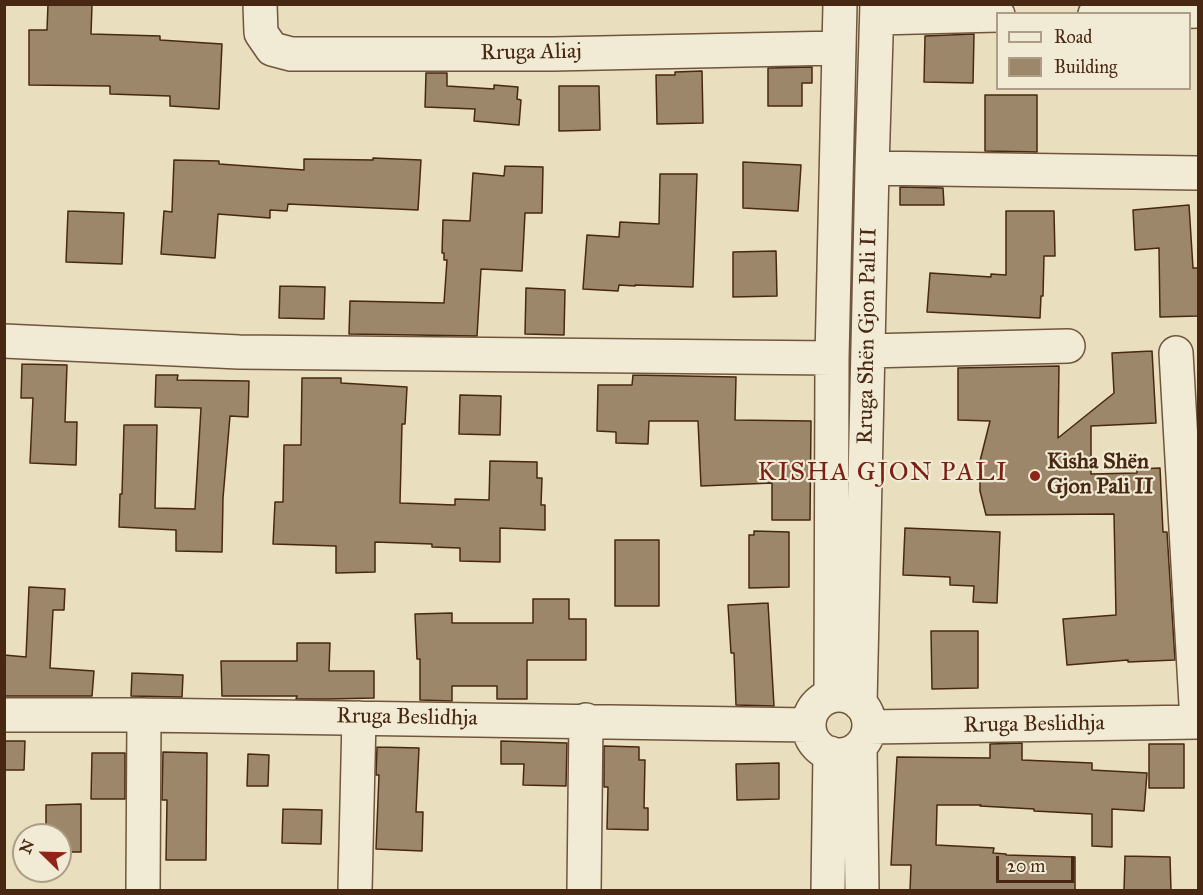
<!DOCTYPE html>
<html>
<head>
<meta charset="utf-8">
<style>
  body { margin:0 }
  #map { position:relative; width:1203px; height:895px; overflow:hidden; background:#e9debd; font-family:"IM FELL Great Primer",serif }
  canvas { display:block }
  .frame { position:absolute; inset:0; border:6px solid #482812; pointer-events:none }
  .legend { position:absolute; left:996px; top:12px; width:195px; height:78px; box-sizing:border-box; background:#f1ead4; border:2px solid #ad9c86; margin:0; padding:8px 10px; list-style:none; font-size:18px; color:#482812 }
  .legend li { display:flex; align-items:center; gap:12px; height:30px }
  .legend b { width:30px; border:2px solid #ad9c86 }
  .north { position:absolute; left:12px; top:823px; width:60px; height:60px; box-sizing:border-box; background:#f1ead4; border:2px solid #ad9c86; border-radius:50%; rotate:293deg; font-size:16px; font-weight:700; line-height:24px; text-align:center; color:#482812 }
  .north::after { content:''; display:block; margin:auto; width:21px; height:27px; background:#8f2418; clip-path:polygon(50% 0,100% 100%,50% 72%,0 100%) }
  .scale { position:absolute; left:996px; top:856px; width:78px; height:27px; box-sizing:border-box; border:3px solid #482812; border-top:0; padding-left:8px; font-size:18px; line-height:21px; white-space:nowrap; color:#482812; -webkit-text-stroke:4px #f1ead4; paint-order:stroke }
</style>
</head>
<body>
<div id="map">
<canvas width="1203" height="895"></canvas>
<div class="frame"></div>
<ul class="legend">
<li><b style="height:8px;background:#f1ead4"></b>Road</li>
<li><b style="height:16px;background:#9c876b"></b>Building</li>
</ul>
<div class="north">N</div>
<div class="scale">20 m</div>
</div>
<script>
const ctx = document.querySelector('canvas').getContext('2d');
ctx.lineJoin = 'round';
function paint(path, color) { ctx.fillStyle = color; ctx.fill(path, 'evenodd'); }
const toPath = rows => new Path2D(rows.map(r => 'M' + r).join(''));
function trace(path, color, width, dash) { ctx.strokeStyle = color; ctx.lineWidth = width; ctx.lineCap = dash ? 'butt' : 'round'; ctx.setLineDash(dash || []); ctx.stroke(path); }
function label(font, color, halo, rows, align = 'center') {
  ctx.font = font + ' "IM FELL Great Primer",serif'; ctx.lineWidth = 4.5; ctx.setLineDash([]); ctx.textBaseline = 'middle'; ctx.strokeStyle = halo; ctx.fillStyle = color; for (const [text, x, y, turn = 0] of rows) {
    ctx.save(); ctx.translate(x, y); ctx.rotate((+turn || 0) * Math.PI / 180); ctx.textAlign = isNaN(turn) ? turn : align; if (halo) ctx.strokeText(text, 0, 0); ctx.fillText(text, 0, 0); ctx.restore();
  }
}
const building = toPath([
  [48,4,92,5,91,34,160,36,160,40,222,44,219,109,170,106,170,96,110,94,110,86,29,85,29,30,47,30,48,4],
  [974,34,973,83,924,82,925,36,974,34],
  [812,67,812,83,802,83,802,106,768,106,768,68,812,67],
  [702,71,703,123,657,124,656,75,675,75,675,72,702,71],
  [426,73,447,73,447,86,494,89,494,85,518,87,517,99,521,100,519,125,474,121,475,109,425,107,426,73],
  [559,86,599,86,600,130,559,131,559,86],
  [985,95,1037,95,1037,152,985,151,985,95],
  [373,158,421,160,418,210,288,204,287,211,270,210,270,218,218,214,215,258,161,254,164,211,172,212,174,160,219,161,219,164,304,170,304,159,373,160,373,158],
  [743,162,801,165,798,211,743,208,743,162],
  [505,166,543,167,542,213,525,213,522,271,481,269,477,336,349,334,350,301,444,303,447,260,444,260,444,253,442,253,443,220,470,221,473,173,504,176,505,166],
  [660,174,697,174,693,287,635,285,635,286,619,285,618,291,583,289,587,235,619,237,620,222,659,224,660,174],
  [900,187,943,188,944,205,900,205,900,187],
  [1189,205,1193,268,1198,268,1198,316,1160,317,1159,248,1135,250,1133,210,1189,205],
  [68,211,124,213,122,264,66,262,68,211],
  [1006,211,1054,211,1055,256,1044,256,1043,296,1041,296,1040,318,927,312,930,273,991,277,991,274,1006,275,1006,211],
  [776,251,777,296,733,297,733,252,776,251],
  [280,286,325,287,324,319,279,318,280,286],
  [526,288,565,290,564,335,525,334,526,288],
  [1152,351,1156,423,1091,426,1091,474,1137,473,1137,469,1160,468,1163,532,1167,532,1175,660,1128,662,1128,660,1067,665,1063,619,1116,615,1114,514,986,515,980,491,980,461,990,421,958,420,958,368,1059,366,1058,438,1114,393,1112,353,1152,351],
  [22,364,67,365,65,422,77,422,76,465,30,463,33,398,21,398,22,364],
  [156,375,178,375,177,380,249,381,248,417,230,416,223,498,222,552,176,551,176,530,119,527,120,494,122,494,124,425,157,425,155,508,195,509,201,408,155,407,156,375],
  [633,375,736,377,735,420,811,421,810,520,772,520,772,483,701,486,698,421,649,421,648,444,616,443,616,432,597,431,598,385,632,385,633,375],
  [302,378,341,378,341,383,407,387,405,424,402,424,400,503,455,505,455,499,489,500,490,461,537,462,537,478,542,478,541,505,545,505,545,530,500,528,500,562,460,561,460,548,432,547,432,544,375,542,375,572,336,573,336,546,273,544,275,502,283,502,284,445,301,445,302,378],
  [460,395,501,396,500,435,459,434,460,395],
  [905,528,1000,532,997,603,973,602,974,586,950,585,950,577,903,575,905,528],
  [754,531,789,532,789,587,749,588,749,535,754,535,754,531],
  [615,540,659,540,659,606,615,606,615,540],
  [29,587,65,589,64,610,53,610,50,668,94,671,92,696,4,696,4,655,26,657,29,587],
  [533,599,569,599,569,619,586,619,586,660,527,660,527,699,497,699,497,686,452,686,452,701,420,700,420,659,417,659,415,614,452,613,452,623,533,623,533,599],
  [768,603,774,706,736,705,734,653,731,653,728,605,768,603],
  [931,631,978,631,978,688,932,689,931,631],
  [297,643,330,643,329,671,374,671,374,698,329,699,296,699,297,696,222,696,221,661,297,661,297,643],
  [132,673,183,675,182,697,131,696,132,673],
  [4,741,25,741,24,770,4,770,4,741],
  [501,741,567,743,566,786,523,785,524,764,501,764,501,741],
  [1022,743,1022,760,1092,763,1092,770,1147,773,1144,811,1112,809,1112,847,1092,846,1092,814,1034,811,1034,809,980,806,981,805,937,805,936,845,994,848,993,853,1006,854,1006,855,1075,857,1075,891,910,891,911,865,891,865,897,757,990,758,990,744,1022,743],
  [1149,744,1184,744,1184,788,1149,788,1149,744],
  [604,746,639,747,639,760,645,760,644,808,648,808,648,830,607,829,608,787,604,787,604,746],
  [377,747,419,748,416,812,423,812,422,851,376,849,379,775,376,775,377,747],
  [163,752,207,753,206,860,166,860,167,800,162,800,163,752],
  [92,753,125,753,125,799,91,799,92,753],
  [248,754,269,755,268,786,247,786,248,754],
  [779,763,779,799,737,800,736,764,779,763],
  [81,804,81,852,60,852,60,835,46,835,46,805,81,804],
  [283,809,322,810,321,844,282,843,283,809],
  [1125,856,1170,857,1171,891,1124,891,1125,856]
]);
const minor = toPath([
  [260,4,261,33,272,49,291,54,553,54,838,48],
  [1095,14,1198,11],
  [877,18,998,15],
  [872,168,1198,173],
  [4,341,239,352,832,358],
  [868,351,1068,346],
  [1176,353,1197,722],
  '809 725a30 30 0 1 1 60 0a30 30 0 1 1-60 0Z',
  [831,696,832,358,840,4],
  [860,704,872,168,877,4],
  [4,715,144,715,809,725],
  [869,727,1198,722],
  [860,747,862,890],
  [143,890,144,715],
  [355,890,359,718],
  [584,890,586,720],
  [828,890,830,753]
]);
const markers = [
  [1035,476,6,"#8f2418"]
];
const streetNames = [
  ["Rruga Aliaj",531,53,-1],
  ["Rruga Shën Gjon Pali II",868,336,-89],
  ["Rruga Beslidhja",407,718,1],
  ["Rruga Beslidhja",1034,725,-1]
];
const poiNames = [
  ["Kisha Shën",1047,463],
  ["Gjon Pali II",1047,488]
];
const quarterNames = [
  ["KISHA GJON PALI",883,474]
];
paint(building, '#9c876b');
trace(building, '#482812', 1.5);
trace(minor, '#70563d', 36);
trace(minor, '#f1ead4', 33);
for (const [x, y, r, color] of markers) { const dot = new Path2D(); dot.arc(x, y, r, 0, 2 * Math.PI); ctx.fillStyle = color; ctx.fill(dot); trace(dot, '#f1ead4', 2); }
label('22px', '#482812', '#f1ead4', streetNames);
label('bold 22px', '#482812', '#f1ead4', poiNames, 'left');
ctx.letterSpacing = '1.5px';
label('26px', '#7a1f14', '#f1ead4', quarterNames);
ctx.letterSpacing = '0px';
</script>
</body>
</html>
